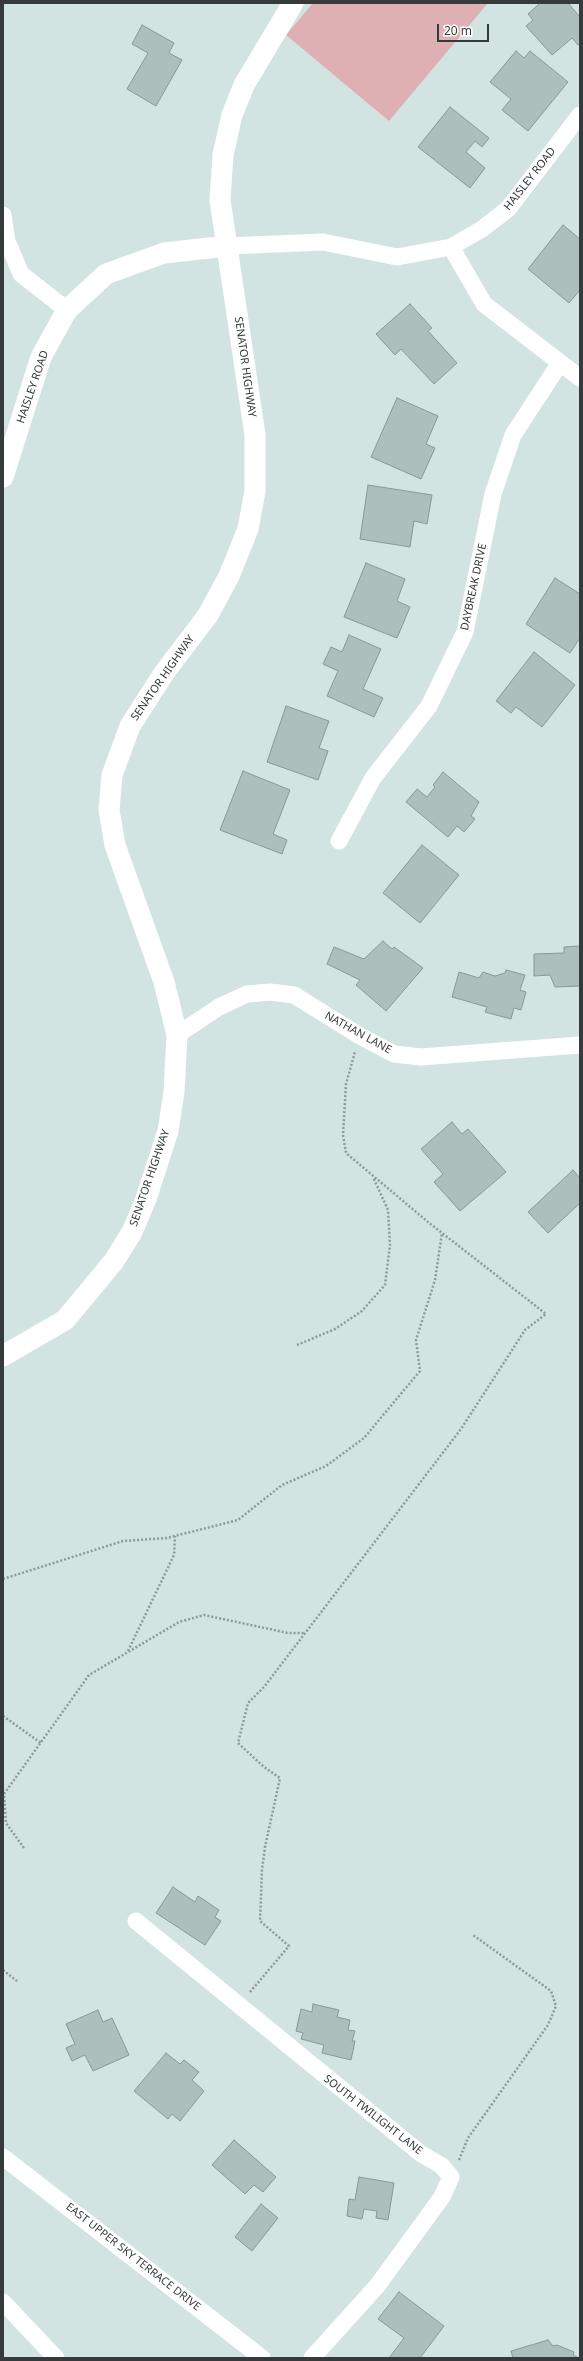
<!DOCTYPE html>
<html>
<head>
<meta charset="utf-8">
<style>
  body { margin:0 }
  #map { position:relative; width:583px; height:2361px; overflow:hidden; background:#d2e4e2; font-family:"Noto Sans",sans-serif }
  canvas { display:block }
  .frame { position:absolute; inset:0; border:4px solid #343b3a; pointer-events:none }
  .scale { position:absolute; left:437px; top:24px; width:52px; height:18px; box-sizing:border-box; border:2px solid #343b3a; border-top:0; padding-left:5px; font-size:12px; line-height:14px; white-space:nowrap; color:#343b3a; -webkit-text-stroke:3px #fff; paint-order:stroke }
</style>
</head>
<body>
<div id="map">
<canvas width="583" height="2361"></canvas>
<div class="frame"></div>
<div class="scale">20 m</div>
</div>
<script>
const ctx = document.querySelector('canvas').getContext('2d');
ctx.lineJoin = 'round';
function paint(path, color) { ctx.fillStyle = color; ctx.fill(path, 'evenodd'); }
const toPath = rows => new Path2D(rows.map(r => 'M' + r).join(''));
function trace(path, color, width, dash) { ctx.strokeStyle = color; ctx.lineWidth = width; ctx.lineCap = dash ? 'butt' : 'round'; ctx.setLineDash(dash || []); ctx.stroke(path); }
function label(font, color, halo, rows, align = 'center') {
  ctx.font = font + ' "Noto Sans",sans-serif'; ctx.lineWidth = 3; ctx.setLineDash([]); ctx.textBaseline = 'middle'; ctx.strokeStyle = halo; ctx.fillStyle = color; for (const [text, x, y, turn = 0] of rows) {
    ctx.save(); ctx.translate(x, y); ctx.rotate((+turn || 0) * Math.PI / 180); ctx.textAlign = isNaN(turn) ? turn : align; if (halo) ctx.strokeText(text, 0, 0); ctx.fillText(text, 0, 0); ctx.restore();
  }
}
const green = toPath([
  [313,3,488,3,389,121,286,35]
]);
const building = toPath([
  [540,3,568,3,580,17,580,43,578,45,572,38,552,55,526,26,533,20,528,14,540,3],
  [142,25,174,43,169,53,182,60,156,106,127,89,148,53,132,44,142,25],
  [516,51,524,58,530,51,568,82,528,131,502,110,511,99,490,82,516,51],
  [450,107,489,138,482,147,475,141,466,152,485,168,470,188,418,147,450,107],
  [563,225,580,239,580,290,569,303,528,269,563,225],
  [410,304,432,328,428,331,457,363,434,384,401,349,395,355,376,334,410,304],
  [397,398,438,416,426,444,435,448,421,479,371,457,397,398],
  [368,485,432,495,427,524,414,521,410,547,360,539,368,485],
  [366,563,405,579,397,601,410,607,397,638,344,617,366,563],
  [555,578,580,594,580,638,570,653,526,624,555,578],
  [349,635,381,649,363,689,383,698,374,717,327,696,338,671,323,664,331,647,342,652,349,635],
  [534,652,575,685,542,727,516,707,511,713,496,701,534,652],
  [286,706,329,721,319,748,328,751,318,780,267,762,286,706],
  [243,771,290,790,273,834,287,840,282,854,220,830,243,771],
  [443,772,479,802,471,816,475,819,464,832,457,826,448,837,406,802,417,789,427,797,435,787,433,785,443,772],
  [422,845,459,875,420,923,383,893,422,845],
  [383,941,392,949,394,947,423,968,386,1011,356,985,360,980,327,964,334,947,364,959,383,941],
  [580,946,580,986,555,987,550,975,534,976,534,954,564,953,564,947,580,946],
  [506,970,525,975,520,990,526,992,521,1010,514,1008,511,1019,485,1012,487,1007,452,997,459,972,479,978,483,972,495,976,505,973,506,970],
  [452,1122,462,1134,468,1129,506,1172,460,1211,434,1182,443,1174,421,1149,452,1122],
  [573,1170,580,1178,580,1203,548,1233,528,1212,573,1170],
  [173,1887,195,1902,198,1896,219,1910,215,1917,221,1921,205,1945,156,1913,173,1887],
  [313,2004,339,2010,337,2017,350,2020,348,2030,355,2031,352,2041,355,2041,351,2060,322,2053,324,2045,301,2039,303,2033,296,2031,301,2009,312,2012,313,2004],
  [98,2010,103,2022,112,2018,129,2055,93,2071,85,2055,72,2061,66,2048,75,2044,66,2024,98,2010],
  [166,2053,180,2064,184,2060,199,2072,192,2080,204,2091,180,2121,172,2114,168,2119,134,2091,166,2053],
  [234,2140,276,2177,263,2192,254,2185,245,2194,212,2165,234,2140],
  [359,2177,394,2183,388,2220,376,2218,377,2211,364,2209,362,2219,347,2216,349,2199,355,2200,359,2177],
  [261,2204,278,2218,252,2251,235,2237,261,2204],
  [399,2292,444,2326,420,2358,389,2358,404,2338,378,2319,399,2292],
  [548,2340,553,2346,557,2345,574,2352,573,2355,579,2358,513,2358,511,2351,548,2340]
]);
const path = toPath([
  [297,1345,335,1329,362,1311,385,1285,390,1245,388,1210,373,1177],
  [3,1579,123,1541,167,1538,238,1520,282,1485,326,1466,364,1438,420,1371,416,1340,435,1280,442,1233],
  [128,1651,174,1555,175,1536],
  [3,1716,41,1743],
  [24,1848,6,1823,4,1794,89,1675,179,1622,204,1615,288,1633,305,1633],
  [3,1970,17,1981],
  [250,1992,289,1946,260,1921,262,1870,265,1847,280,1778,264,1767,238,1743,248,1703,264,1687,461,1429,525,1330,546,1314,428,1222,346,1153,343,1135,346,1084,355,1052],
  [459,2160,468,2138,548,2025,556,2006,551,1991,473,1935]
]);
const minor = toPath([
  [3,215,7,241,21,274,67,310],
  [227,246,323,242,397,257,451,247,484,304,580,378],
  [451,247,482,229,508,209,580,115],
  [339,841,373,778,429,706,465,632,493,494,513,435,560,363],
  [177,1035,219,1007,247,994,270,992,294,995,360,1036,394,1054,421,1057,580,1045],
  [136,1921,420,2153,442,2166,451,2177,442,2197,377,2286,312,2358],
  [3,2157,262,2358],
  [3,2302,56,2358]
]);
const tertiary = toPath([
  [3,477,41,357,67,310,106,274,164,253,227,246],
  [3,1356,65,1320,114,1261,132,1232,146,1199,168,1131,174,1092,177,1035,164,982,115,845,109,810,112,775,130,726,164,673,208,615,229,576,248,529,255,491,255,435,220,200,223,155,232,115,244,85,293,3]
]);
const streetNames = [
  ["HAISLEY ROAD",530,179,-52],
  ["SENATOR HIGHWAY",245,367,82],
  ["HAISLEY ROAD",33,387,-71],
  ["DAYBREAK DRIVE",474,587,-78],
  ["SENATOR HIGHWAY",163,678,-55],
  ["NATHAN LANE",358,1033,29],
  ["SENATOR HIGHWAY",150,1178,-71],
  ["SOUTH TWILIGHT LANE",373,2115,38],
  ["EAST UPPER SKY TERRACE DRIVE",133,2257,38]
];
paint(green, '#deb0b3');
paint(building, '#adbfbd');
trace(building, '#879896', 1);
trace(path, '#8d9a99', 2.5, [2, 2]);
trace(minor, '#fff', 17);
trace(tertiary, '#fff', 21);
label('11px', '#343b3a', '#fff', streetNames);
</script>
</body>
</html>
